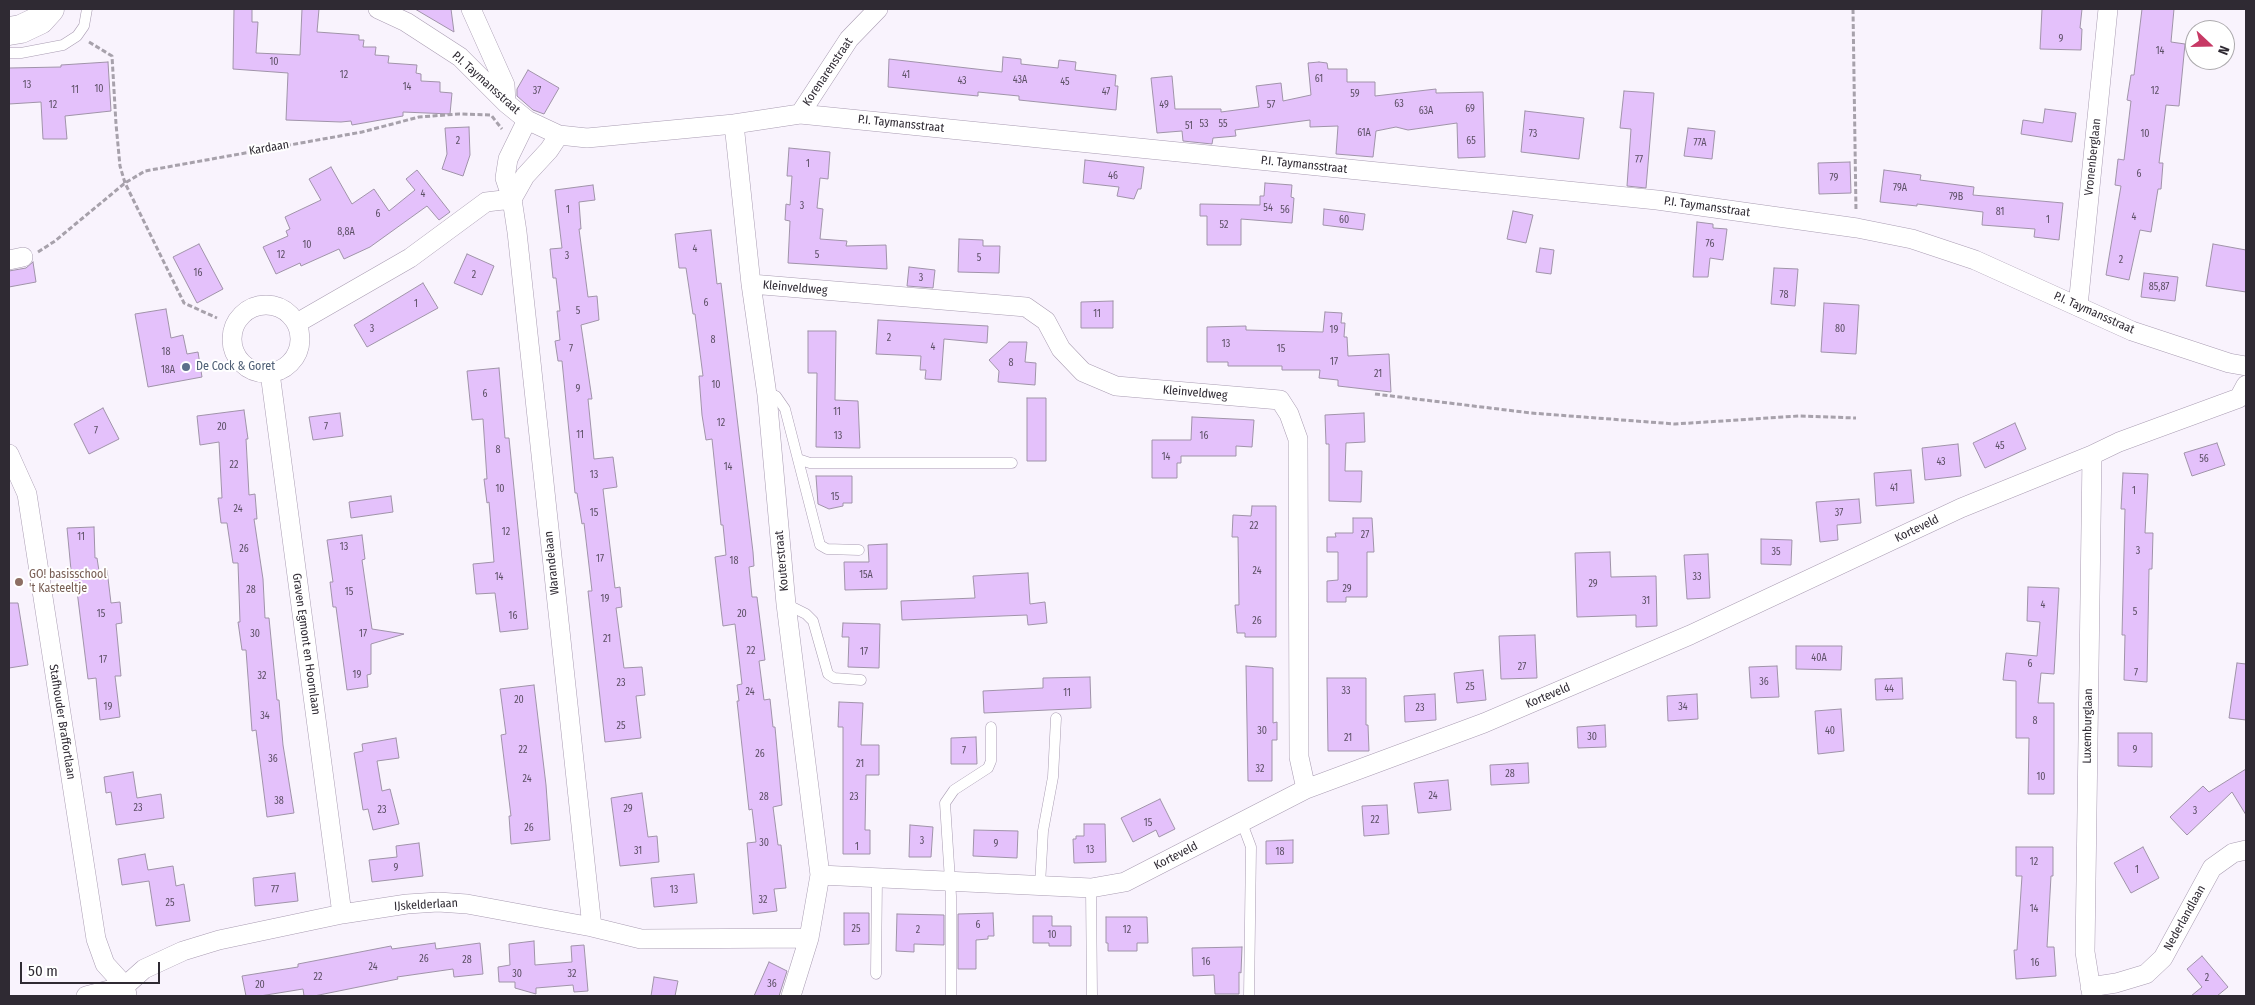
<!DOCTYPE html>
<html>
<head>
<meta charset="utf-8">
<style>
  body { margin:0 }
  #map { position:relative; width:2255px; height:1005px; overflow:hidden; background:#f9f3fd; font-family:"Fira Sans Condensed",sans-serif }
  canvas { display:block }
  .frame { position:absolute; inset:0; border:10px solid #2f2a33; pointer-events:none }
  .north { position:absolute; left:2185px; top:20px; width:50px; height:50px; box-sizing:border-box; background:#fff; border:1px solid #acaaad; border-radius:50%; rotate:111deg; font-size:14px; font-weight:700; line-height:20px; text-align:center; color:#2f2a33 }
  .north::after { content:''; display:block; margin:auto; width:18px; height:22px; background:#c73965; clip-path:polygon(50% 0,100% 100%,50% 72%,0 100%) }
  .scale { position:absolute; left:20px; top:962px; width:140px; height:22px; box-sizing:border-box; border:2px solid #2f2a33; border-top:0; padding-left:6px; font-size:15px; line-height:18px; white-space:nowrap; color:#2f2a33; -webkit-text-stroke:4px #fff; paint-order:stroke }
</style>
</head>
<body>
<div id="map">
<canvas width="2255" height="1005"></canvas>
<div class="frame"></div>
<div class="north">N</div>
<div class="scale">50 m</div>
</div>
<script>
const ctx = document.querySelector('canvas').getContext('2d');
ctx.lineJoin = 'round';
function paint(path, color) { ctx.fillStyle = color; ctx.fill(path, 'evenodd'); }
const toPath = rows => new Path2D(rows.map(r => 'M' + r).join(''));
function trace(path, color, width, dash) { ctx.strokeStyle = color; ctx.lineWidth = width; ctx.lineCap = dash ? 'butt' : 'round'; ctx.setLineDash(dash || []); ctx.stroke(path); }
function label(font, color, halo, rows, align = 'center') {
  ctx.font = font + ' "Fira Sans Condensed",sans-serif'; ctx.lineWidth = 4; ctx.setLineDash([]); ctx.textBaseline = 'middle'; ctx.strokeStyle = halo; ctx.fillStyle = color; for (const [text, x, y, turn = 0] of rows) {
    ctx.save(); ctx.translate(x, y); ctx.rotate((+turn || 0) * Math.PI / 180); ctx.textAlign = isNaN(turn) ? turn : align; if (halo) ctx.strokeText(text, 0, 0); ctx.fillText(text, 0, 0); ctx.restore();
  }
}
const building = toPath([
  [234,9,252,9,252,22,258,22,256,53,300,55,302,9,319,9,317,32,359,35,359,40,364,40,363,47,376,47,375,55,389,56,388,63,417,65,416,73,421,74,421,81,440,82,440,92,452,93,450,114,403,112,403,116,352,125,351,121,341,122,286,120,288,73,233,69,234,9],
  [415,9,451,9,454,32,415,9],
  [2042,9,2082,9,2080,28,2082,29,2081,50,2040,49,2042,9],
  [2142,9,2174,9,2171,42,2185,44,2179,106,2166,105,2159,163,2163,163,2161,189,2158,189,2151,232,2140,230,2129,280,2106,275,2121,186,2115,185,2118,159,2124,160,2131,101,2127,100,2131,75,2134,75,2142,9],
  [1003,57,1021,59,1021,64,1058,68,1059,60,1076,62,1075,70,1116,75,1115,86,1118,86,1116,110,1019,100,1019,96,978,92,978,96,888,87,889,59,1002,72,1003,57],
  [108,62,111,111,65,116,67,139,43,139,41,102,9,104,9,68,61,67,61,65,108,62],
  [1319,62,1327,63,1328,69,1347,69,1347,82,1375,82,1375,96,1436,89,1436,93,1483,92,1485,157,1458,158,1457,123,1408,130,1396,127,1376,131,1373,157,1336,154,1338,126,1310,127,1310,120,1235,130,1236,136,1213,138,1212,144,1183,141,1182,131,1157,133,1151,78,1172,76,1175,109,1221,109,1221,112,1259,107,1256,86,1281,83,1283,101,1311,95,1308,63,1319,62],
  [528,70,559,88,544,114,533,110,517,96,517,89,528,70],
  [1624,91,1654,93,1646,188,1627,186,1631,129,1620,128,1624,91],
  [2045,109,2076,113,2072,142,2021,134,2023,120,2043,123,2045,109],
  [1525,111,1584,118,1579,159,1521,152,1525,111],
  [469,127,470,155,463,176,442,169,447,154,445,128,469,127],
  [1688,128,1715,131,1712,159,1684,156,1688,128],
  [789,148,830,152,828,179,820,178,817,208,823,209,820,239,847,241,846,246,886,245,887,269,788,263,790,221,785,220,786,204,790,205,792,176,787,176,789,148],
  [1085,160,1144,167,1141,189,1138,189,1134,199,1117,196,1119,187,1083,183,1085,160],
  [1850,162,1851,193,1819,194,1818,163,1850,162],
  [331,167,352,204,374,189,389,211,415,190,406,179,417,170,450,212,439,220,427,206,370,247,344,259,339,249,301,266,300,263,276,274,263,247,288,236,286,231,290,229,285,217,321,200,309,179,331,167],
  [1884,170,1921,175,1920,180,1974,187,1973,195,2063,203,2059,240,2034,237,2035,229,1982,225,1983,212,1917,204,1917,206,1880,202,1884,170],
  [1265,183,1292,185,1291,197,1294,198,1292,223,1241,219,1241,245,1207,245,1207,216,1200,216,1200,204,1260,205,1260,196,1264,196,1265,183],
  [593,185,595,200,579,202,581,229,579,229,588,297,597,296,599,320,581,325,592,399,588,399,594,459,613,457,617,487,603,489,615,588,620,587,622,607,616,608,624,668,642,667,645,695,636,696,641,738,605,742,588,591,592,591,584,523,582,524,577,493,575,493,562,361,558,361,555,341,560,340,557,311,560,311,556,278,553,278,550,249,562,248,555,190,593,185],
  [1324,209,1365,214,1363,230,1323,225,1324,209],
  [1513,211,1533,215,1526,243,1507,239,1513,211],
  [1697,222,1713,224,1713,228,1727,229,1723,260,1710,258,1708,277,1693,277,1697,222],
  [711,230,717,284,721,283,753,552,754,566,749,567,752,597,757,597,765,660,759,661,764,700,770,699,773,727,775,727,782,805,773,807,778,845,781,845,786,888,774,889,777,911,753,914,747,843,756,842,752,809,749,810,737,701,739,701,737,685,742,684,735,624,723,626,715,557,726,555,723,525,721,525,712,439,706,440,702,415,699,376,703,376,695,314,693,314,686,268,679,268,675,234,711,230],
  [959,239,983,240,983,246,1000,246,999,273,958,272,959,239],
  [199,244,223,289,197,303,173,257,199,244],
  [2213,244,2246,250,2246,292,2206,286,2213,244],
  [1540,248,1554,250,1551,274,1536,272,1540,248],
  [467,254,494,266,482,295,454,283,467,254],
  [33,262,36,282,9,287,9,271,26,268,33,262],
  [909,267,935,270,933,288,907,286,909,267],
  [1774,268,1798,269,1795,306,1771,304,1774,268],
  [2144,273,2178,277,2175,301,2141,297,2144,273],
  [423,283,438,308,367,347,354,325,423,283],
  [1113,301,1113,328,1081,328,1081,302,1113,301],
  [1824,303,1859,305,1856,354,1821,352,1824,303],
  [166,309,171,338,183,335,187,354,198,352,202,377,148,387,135,314,166,309],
  [1325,312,1342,313,1341,323,1345,323,1344,337,1347,337,1348,356,1389,354,1391,392,1338,386,1338,380,1319,378,1320,370,1282,370,1282,366,1228,366,1228,362,1207,362,1207,327,1246,326,1246,330,1323,332,1325,312],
  [878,320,988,326,987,343,944,339,941,380,925,379,926,370,920,370,921,356,876,354,878,320],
  [808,331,836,331,835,400,858,401,860,448,816,447,817,373,808,373,808,331],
  [1009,342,1027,342,1025,362,1036,363,1035,385,998,382,999,371,989,360,1009,342],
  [499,368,505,438,509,438,528,629,500,632,495,593,476,594,473,564,494,562,489,502,487,503,484,479,487,479,483,419,472,420,467,371,499,368],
  [1027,398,1046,398,1046,461,1027,461,1027,398],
  [103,408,119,439,89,454,74,424,103,408],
  [244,410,248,439,246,439,249,495,255,494,257,519,254,519,263,579,265,618,269,618,277,700,279,700,283,745,294,813,267,817,256,730,252,731,246,650,242,650,238,622,240,622,238,563,233,563,227,523,221,523,218,498,222,498,219,442,200,445,197,416,244,410],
  [340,413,343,436,313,440,309,417,340,413],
  [1364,413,1365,442,1346,443,1345,471,1362,471,1361,502,1329,501,1329,444,1326,444,1325,415,1364,413],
  [1192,417,1254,420,1252,447,1236,446,1236,456,1181,456,1181,463,1177,463,1177,478,1152,478,1152,440,1191,440,1192,417],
  [2015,423,2026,449,1985,468,1973,443,2015,423],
  [2217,443,2225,465,2192,476,2184,453,2217,443],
  [1958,444,1961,476,1925,480,1922,448,1958,444],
  [1911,470,1914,503,1876,506,1874,473,1911,470],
  [2123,473,2148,474,2145,533,2153,533,2152,569,2149,569,2147,682,2124,680,2125,635,2122,635,2125,509,2121,509,2123,473],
  [816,476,852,476,852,503,843,503,843,506,829,509,818,504,816,476],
  [391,496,393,512,351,518,349,502,391,496],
  [1859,499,1861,523,1837,525,1838,540,1820,542,1816,502,1859,499],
  [1252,506,1276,506,1276,637,1245,637,1245,633,1237,633,1235,605,1239,605,1238,537,1232,537,1233,515,1251,516,1252,506],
  [1353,518,1372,518,1374,552,1367,552,1367,597,1346,597,1346,602,1327,602,1327,581,1338,580,1338,552,1327,552,1327,537,1336,537,1335,533,1353,533,1353,518],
  [94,527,95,558,97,558,99,571,107,570,111,603,120,602,122,623,116,624,121,676,115,676,120,717,100,720,96,678,88,679,77,591,73,591,67,528,94,527],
  [362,535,365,559,362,560,372,629,404,634,371,644,371,674,367,675,368,687,347,690,336,607,333,607,330,582,333,582,327,540,362,535],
  [1761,539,1792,540,1791,565,1761,564,1761,539],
  [887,544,887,589,845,590,844,562,869,562,868,545,887,544],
  [1610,552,1611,577,1656,576,1657,626,1636,627,1636,615,1577,617,1575,553,1610,552],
  [1708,554,1710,598,1687,599,1684,555,1708,554],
  [1028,573,1030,604,1045,602,1047,623,1028,625,1027,615,902,620,901,601,975,598,973,576,1028,573],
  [2028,587,2059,588,2054,674,2041,673,2038,703,2054,703,2054,794,2028,794,2029,738,2016,738,2016,681,2003,680,2006,653,2037,656,2040,622,2027,621,2028,587],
  [9,603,18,603,28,665,9,668,9,603],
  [843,623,880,624,879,668,848,667,849,637,842,637,843,623],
  [1535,635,1537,678,1501,679,1499,636,1535,635],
  [1796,646,1842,646,1841,670,1796,669,1796,646],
  [2237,663,2246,664,2246,720,2229,718,2237,663],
  [1246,666,1273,668,1273,723,1277,722,1277,740,1272,740,1272,781,1248,781,1246,666],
  [1777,666,1779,697,1751,698,1749,667,1777,666],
  [1483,670,1486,700,1457,703,1454,673,1483,670],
  [1090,677,1091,708,984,713,983,691,1043,688,1043,678,1090,677],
  [1327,678,1366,678,1366,725,1368,725,1369,751,1328,751,1327,678],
  [1902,678,1903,699,1876,700,1875,679,1902,678],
  [534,685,546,785,550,840,511,844,509,816,511,816,501,735,506,734,500,689,534,685],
  [1435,694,1436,720,1405,722,1404,696,1435,694],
  [1697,694,1698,719,1668,721,1667,696,1697,694],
  [839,702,863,703,861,745,879,745,879,775,866,775,865,830,870,830,870,854,843,854,843,727,838,727,839,702],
  [1841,709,1844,751,1818,754,1815,711,1841,709],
  [1605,725,1606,747,1578,748,1577,727,1605,725],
  [2118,733,2152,733,2152,767,2118,766,2118,733],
  [976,737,977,764,951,764,951,738,976,737],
  [396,738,399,758,377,761,382,791,390,789,399,824,373,830,368,809,363,810,354,753,363,751,362,744,396,738],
  [1528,763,1529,783,1491,785,1490,765,1528,763],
  [2246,769,2246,815,2232,792,2187,835,2170,817,2203,786,2209,792,2246,769],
  [133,772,137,798,161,794,164,818,116,825,111,792,106,793,104,777,133,772],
  [1448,780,1451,810,1418,813,1414,783,1448,780],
  [642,793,648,837,657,836,659,862,620,866,611,798,642,793],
  [1160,799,1175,829,1159,837,1156,830,1133,842,1121,818,1160,799],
  [1387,805,1389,834,1364,836,1362,806,1387,805],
  [1084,824,1105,824,1106,862,1074,863,1073,839,1076,839,1076,836,1084,836,1084,824],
  [910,825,933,827,931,857,909,857,910,825],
  [974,830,1018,831,1017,858,973,856,974,830],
  [1293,840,1293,863,1266,864,1266,841,1293,840],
  [419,843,423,876,372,882,369,860,397,857,396,846,419,843],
  [2016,847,2053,847,2053,876,2051,876,2047,947,2054,947,2056,976,2016,979,2014,950,2017,950,2022,876,2016,876,2016,847],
  [2143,847,2159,878,2131,893,2114,863,2143,847],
  [145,854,148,870,173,866,176,886,184,884,190,921,156,926,149,881,122,885,118,859,145,854],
  [295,873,298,901,255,906,253,878,295,873],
  [694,874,697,903,654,907,651,878,694,874],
  [844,913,869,913,869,944,844,945,844,913],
  [993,913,994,936,988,936,988,939,976,940,976,969,958,969,958,914,993,913],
  [897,914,944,915,944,945,914,944,914,952,896,951,897,914],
  [1033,916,1052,916,1052,926,1071,926,1071,946,1049,946,1049,943,1033,943,1033,916],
  [1106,917,1147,917,1148,943,1137,943,1137,951,1108,951,1108,943,1106,943,1106,917],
  [534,941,535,965,572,962,571,946,584,945,588,991,574,992,573,985,536,988,536,994,515,988,515,982,499,982,498,967,510,965,509,944,534,941],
  [435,943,436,949,480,943,483,974,454,977,453,969,397,977,398,979,314,996,304,996,303,989,260,996,246,996,242,976,298,967,298,964,391,946,392,949,435,943],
  [1242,947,1241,973,1239,972,1239,994,1215,994,1214,975,1193,976,1192,948,1242,947],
  [2202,956,2228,987,2217,996,2191,996,2202,987,2187,969,2202,956],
  [769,962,787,971,779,996,754,996,769,962],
  [654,977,678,981,675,996,651,996,654,977]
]);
const path = toPath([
  [1853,9,1856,211],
  [89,42,112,56,116,124,120,166,125,183,184,303,217,318],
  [38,252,55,241,125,183,145,171,362,132,419,117,459,114,491,115,502,129],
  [1375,394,1531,413,1675,424,1799,416,1856,418]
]);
const lane = toPath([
  [9,53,21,53,63,45,77,36,84,26,87,9],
  [767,395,776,396,785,409,820,545,827,549,859,550],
  [798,459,810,463,1012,463],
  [786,604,806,614,813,621,828,674,834,678,861,680],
  [1242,823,1251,847,1249,996],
  [1040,885,1043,831,1053,777,1056,718],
  [1091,888,1092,996],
  [876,974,877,878],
  [951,996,951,896,945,803,954,790,988,768,991,761,991,727]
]);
const street = toPath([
  [378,9,406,22,460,57,506,103,527,120,559,135,587,138,734,124,800,114,1657,200,1857,228,1912,239,1975,260,2132,331,2229,363,2246,366],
  [471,9,505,85,506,103],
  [800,114,849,39,878,9],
  [527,120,508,159,505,178,512,199,517,232,592,927],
  [734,124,751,284,767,395,786,604,820,875,809,938,791,996],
  [512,199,525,176,549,150,559,135],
  [9,260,23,257],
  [751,284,1026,307,1046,321,1061,349,1083,372,1116,386,1280,400,1289,414,1298,439,1299,757,1306,789],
  '232 339a34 34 0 1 1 68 0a34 34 0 1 1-68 0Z',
  [2078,306,2108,9],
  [297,323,410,258,486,202,512,199],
  [270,373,342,914],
  [9,454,27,494,96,939,105,964,125,986,127,995],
  [2092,455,2085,952,2092,996],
  [820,875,1091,888,1125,882,1306,789,1484,723,1690,635,1961,508,2092,455,2119,442,2239,398,2246,385],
  [2090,987,2116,983,2146,974,2163,958,2212,868,2233,853,2246,850],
  [86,996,125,986,144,969,183,951,219,940,342,914,407,904,438,902,467,904,592,927,641,939,809,938]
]);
const primary = toPath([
  [9,31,21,29,40,20,50,9]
]);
const markers = [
  [186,367,5,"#5c6f8a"],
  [19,582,5,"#8d6e63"]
];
const numberNames = [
  ["9",2061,39],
  ["14",2160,51],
  ["10",274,62],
  ["12",344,75],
  ["41",906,75],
  ["61",1319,79],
  ["43A",1020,80],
  ["43",962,81],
  ["45",1065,82],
  ["13",27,85],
  ["14",407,87],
  ["10",99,89],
  ["11",75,90],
  ["37",537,91],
  ["12",2155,91],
  ["47",1106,92],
  ["59",1355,94],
  ["63",1399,104],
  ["12",53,105],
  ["49",1164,105],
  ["57",1271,105],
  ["69",1470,109],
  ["63A",1426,111],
  ["53",1204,124],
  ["55",1223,124],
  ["51",1189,126],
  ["61A",1364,133],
  ["73",1533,134],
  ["10",2145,134],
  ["2",458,141],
  ["65",1471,141],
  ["77A",1700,143],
  ["77",1639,160],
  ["1",808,164],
  ["6",2139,174],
  ["46",1113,176],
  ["79",1834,178],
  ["79A",1900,188],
  ["4",423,194],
  ["79B",1956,197],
  ["3",802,206],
  ["54",1268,208],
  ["1",568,210],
  ["56",1285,210],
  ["81",2000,212],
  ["6",378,214],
  ["4",2134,217],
  ["60",1344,220],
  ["1",2048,220],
  ["52",1224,225],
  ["8,8A",346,232],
  ["76",1710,244],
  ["10",307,245],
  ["4",695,249],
  ["12",281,255],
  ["5",817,255],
  ["3",567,256],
  ["5",979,258],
  ["2",2121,260],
  ["16",198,273],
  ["2",474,275],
  ["3",921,278],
  ["85,87",2159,287],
  ["78",1784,295],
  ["6",706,303],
  ["1",416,304],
  ["5",578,311],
  ["11",1097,314],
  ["3",372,329],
  ["80",1840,329],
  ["19",1334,330],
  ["2",889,338],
  ["8",713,340],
  ["13",1226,344],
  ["4",933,347],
  ["7",571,349],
  ["15",1281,349],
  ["18",166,352],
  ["17",1334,362],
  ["8",1011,363],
  ["18A",168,370],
  ["21",1378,374],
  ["10",716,385],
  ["9",578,389],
  ["6",485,394],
  ["11",837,412],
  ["12",721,423],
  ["20",222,427],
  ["7",326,427],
  ["7",96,431],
  ["11",580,435],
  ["13",838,436],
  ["16",1204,436],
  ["45",2000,446],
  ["8",498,450],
  ["14",1166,457],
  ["56",2204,459],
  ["43",1941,462],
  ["22",234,465],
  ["14",728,467],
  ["13",594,475],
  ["41",1894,488],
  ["10",500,489],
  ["1",2134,491],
  ["15",835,497],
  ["24",238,509],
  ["15",594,513],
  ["37",1839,513],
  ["22",1254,526],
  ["12",506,532],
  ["27",1365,535],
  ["11",81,537],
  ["13",344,547],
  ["26",244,549],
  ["3",2138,551],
  ["35",1776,552],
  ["17",600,559],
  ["18",734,561],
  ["24",1257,571],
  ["15A",866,575],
  ["14",499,577],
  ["33",1697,577],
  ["29",1593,584],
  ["29",1347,589],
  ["28",251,590],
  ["15",349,592],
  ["19",605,599],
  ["31",1646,601],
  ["4",2043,605],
  ["5",2135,612],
  ["15",101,614],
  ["20",742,614],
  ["16",513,616],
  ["26",1257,621],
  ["30",255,634],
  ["17",363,634],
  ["21",607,639],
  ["22",751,651],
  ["17",864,652],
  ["40A",1819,658],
  ["17",103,660],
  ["6",2030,664],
  ["27",1522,667],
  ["7",2136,673],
  ["19",357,675],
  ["32",262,676],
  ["36",1764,682],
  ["23",621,683],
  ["25",1470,687],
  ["44",1889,689],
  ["33",1346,691],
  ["24",750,692],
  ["11",1067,693],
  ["20",519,700],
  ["19",108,707],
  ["34",1683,707],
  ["23",1420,708],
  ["34",265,716],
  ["8",2035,721],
  ["25",621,726],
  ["30",1262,731],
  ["40",1830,731],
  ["30",1592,737],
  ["21",1348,738],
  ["22",523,750],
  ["9",2135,750],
  ["7",964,751],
  ["26",760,754],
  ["36",273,759],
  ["21",860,764],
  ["32",1260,769],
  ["28",1510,774],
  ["10",2041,777],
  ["24",527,779],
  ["24",1433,796],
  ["28",764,797],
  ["23",854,797],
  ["38",279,801],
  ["23",138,808],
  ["29",628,809],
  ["23",382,810],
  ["3",2195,811],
  ["22",1375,820],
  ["15",1148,823],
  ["26",529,828],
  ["3",922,841],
  ["30",764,843],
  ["9",996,844],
  ["1",857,847],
  ["13",1090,850],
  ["31",638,851],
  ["18",1280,852],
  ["12",2034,862],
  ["9",396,868],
  ["1",2137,870],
  ["77",275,890],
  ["13",674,890],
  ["32",763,900],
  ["25",170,903],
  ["14",2034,909],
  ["6",978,925],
  ["25",856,929],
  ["2",918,930],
  ["12",1127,930],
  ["10",1052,935],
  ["26",424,959],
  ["28",467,960],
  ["16",1206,962],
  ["16",2035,963],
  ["24",373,967],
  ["30",517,974],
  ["32",572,974],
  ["22",318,977],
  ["2",2207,978],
  ["36",772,984],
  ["20",260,985]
];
const streetNames = [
  ["Korenarenstraat",828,72,-56],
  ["P.I. Taymansstraat",486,83,42],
  ["P.I. Taymansstraat",901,124,6],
  ["Kardaan",269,148,-10],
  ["Vronenberglaan",2093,157,-84],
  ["P.I. Taymansstraat",1304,165,6],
  ["P.I. Taymansstraat",1707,207,8],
  ["Kleinveldweg",795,288,5],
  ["P.I. Taymansstraat",2094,313,24],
  ["Kleinveldweg",1195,393,5],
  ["Korteveld",1917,529,-26],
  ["Kouterstraat",782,561,-95],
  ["Warandelaan",552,563,-96],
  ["Graven Egmont en Hoornlaan",306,644,82],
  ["Korteveld",1548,696,-23],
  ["Stafhouder Braffortlaan",62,722,81],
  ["Luxemburglaan",2088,726,-89],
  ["Korteveld",1176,856,-27],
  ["IJskelderlaan",426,905,-3],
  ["Nederlandlaan",2185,918,-61]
];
const serviceNames = [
  ["De Cock & Goret",196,367]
];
const educationNames = [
  ["GO! basisschool",29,575],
  ["'t Kasteeltje",29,589]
];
paint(building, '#e4c1fb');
trace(building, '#a093a9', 1);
trace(lane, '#a99cb2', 11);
trace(street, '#a99cb2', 20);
trace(primary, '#a99cb2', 29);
trace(path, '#a7a1ab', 3, [5, 2.5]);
trace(lane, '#fff', 10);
trace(street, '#fff', 19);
trace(primary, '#fff', 28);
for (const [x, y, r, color] of markers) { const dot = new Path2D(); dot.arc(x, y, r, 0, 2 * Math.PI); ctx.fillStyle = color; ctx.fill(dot); trace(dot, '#fff', 2); }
label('10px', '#5c5065', null, numberNames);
label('12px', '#2f2a33', '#fff', streetNames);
label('12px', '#4e5e75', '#fff', serviceNames, 'left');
label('12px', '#785e54', '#fff', educationNames, 'left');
</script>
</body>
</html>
